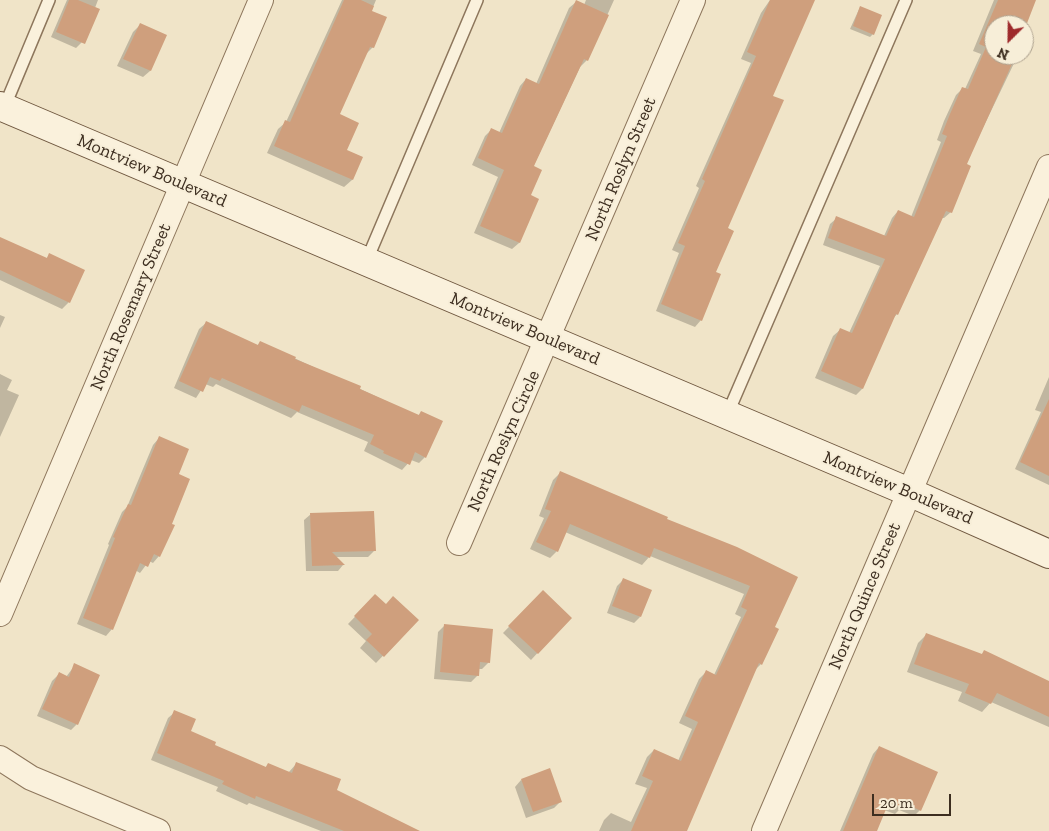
<!DOCTYPE html>
<html>
<head>
<meta charset="utf-8">
<style>
  body { margin:0 }
  #map { position:relative; width:1049px; height:831px; overflow:hidden; background:#f0e4c8; font-family:"Zilla Slab",serif }
  canvas { display:block }
  .north { position:absolute; left:984px; top:15px; width:50px; height:50px; box-sizing:border-box; background:#f7eed8; border:1px solid #ada18e; border-radius:50%; rotate:203deg; font-size:14px; font-weight:700; line-height:20px; text-align:center; color:#3d2e20 }
  .north::after { content:''; display:block; margin:auto; width:18px; height:22px; background:#9e2a2b; clip-path:polygon(50% 0,100% 100%,50% 72%,0 100%) }
  .scale { position:absolute; left:872px; top:794px; width:79px; height:22px; box-sizing:border-box; border:2px solid #3d2e20; border-top:0; padding-left:6px; font-size:15px; line-height:18px; white-space:nowrap; color:#3d2e20; -webkit-text-stroke:4px #f7eed8; paint-order:stroke }
</style>
</head>
<body>
<div id="map">
<canvas width="1049" height="831"></canvas>
<div class="north">N</div>
<div class="scale">20 m</div>
</div>
<script>
const ctx = document.querySelector('canvas').getContext('2d');
ctx.lineJoin = 'round';
function paint(path, color) { ctx.fillStyle = color; ctx.fill(path, 'evenodd'); }
const toPath = rows => new Path2D(rows.map(r => 'M' + r).join(''));
function trace(path, color, width, dash) { ctx.strokeStyle = color; ctx.lineWidth = width; ctx.lineCap = dash ? 'butt' : 'round'; ctx.setLineDash(dash || []); ctx.stroke(path); }
function label(font, color, halo, rows, align = 'center') {
  ctx.font = font + ' "Zilla Slab",serif'; ctx.lineWidth = 4; ctx.setLineDash([]); ctx.textBaseline = 'middle'; ctx.strokeStyle = halo; ctx.fillStyle = color; for (const [text, x, y, turn = 0] of rows) {
    ctx.save(); ctx.translate(x, y); ctx.rotate((+turn || 0) * Math.PI / 180); ctx.textAlign = isNaN(turn) ? turn : align; if (halo) ctx.strokeText(text, 0, 0); ctx.fillText(text, 0, 0); ctx.restore();
  }
}
const shadow = toPath([
  [67,0,98,0,82,42,76,48,51,37],
  [342,0,376,0,371,12,373,47,365,55,338,115,345,150,362,157,352,180,344,187,267,153,278,129,286,122],
  [586,0,614,0,587,60,580,67,533,167,529,196,537,199,519,243,512,249,474,233,498,177,472,165,485,136,492,129,499,133,520,86,526,79,536,84,569,8,576,2,584,5],
  [770,0,813,0,772,96,727,229,701,320,695,327,656,311,679,253,672,250,699,188,696,186,751,63,741,59,761,13],
  [994,0,1035,0,1024,27,1024,25,994,25,994,55,1018,55,965,165,951,212,944,218,942,218,897,314,892,320,862,389,856,395,815,378,833,336,840,330,849,333,880,266,823,245,830,224,837,218,884,236,892,218,898,211,911,217,941,142,937,140,944,121,956,95,963,88,965,89,981,54,973,51],
  [860,7,873,34,870,37,850,29],
  [140,25,165,36,150,71,143,77,117,66,133,32],
  [0,238,46,259,49,255,69,302,62,309,0,280],
  [0,315,5,317,0,328],
  [206,323,257,346,260,342,418,416,421,412,425,457,419,463,411,460,402,470,364,451,368,442,297,412,291,418,216,384,213,387,205,384,196,398,174,388,199,329],
  [0,374,12,380,7,390,19,395,0,437],
  [1049,377,1049,485,1015,469,1041,412,1035,410],
  [159,438,177,475,159,556,153,563,149,561,140,573,135,570,112,629,106,636,77,624,109,545,108,544,122,512,127,507,153,445],
  [560,473,665,520,736,548,773,628,761,664,755,670,686,831,599,831,604,820,611,813,631,822,647,788,635,784,647,757,654,750,678,761,692,729,679,723,699,679,706,672,714,675,741,617,735,614,744,594,650,556,642,565,565,532,557,551,550,558,530,549,544,518,539,516,553,480],
  [311,514,374,551,368,557,336,557,343,565,338,571,306,571,304,520],
  [623,580,640,617,634,623,607,613,617,586],
  [543,592,570,618,531,660,503,633],
  [375,596,386,606,417,620,376,663,360,648,366,641,348,624],
  [445,625,489,662,482,669,478,669,478,675,471,682,434,679,438,632],
  [926,635,981,655,984,652,1049,682,1049,727,991,702,982,712,958,701,962,692,907,672,918,643],
  [75,665,77,724,71,730,37,716,52,681,59,674,66,677],
  [175,712,189,732,213,745,265,768,268,764,288,773,297,763,335,791,417,831,321,831,249,803,247,805,216,791,218,787,151,760,168,718],
  [879,747,920,810,914,816,899,810,895,814,884,810,876,831,840,831,873,754],
  [521,780,561,801,554,808,526,818,515,787]
]);
const building = toPath([
  [69,0,78,0,100,9,85,44,56,32],
  [344,0,361,0,374,6,372,11,387,17,374,48,370,47,340,114,359,123,347,150,363,157,353,180,274,146,285,120,290,122],
  [576,0,609,15,588,61,584,59,534,166,542,170,531,195,539,199,520,243,480,226,504,170,478,158,491,128,502,133,526,78,539,84],
  [770,0,815,0,773,96,784,100,728,228,734,231,716,272,721,274,702,321,661,304,685,246,678,243,705,181,702,179,756,56,747,52],
  [998,0,1036,0,1024,31,1024,25,994,25,994,55,1016,55,967,164,971,166,952,213,946,211,898,315,896,314,863,389,821,371,840,328,852,333,885,259,828,238,836,216,886,236,898,210,914,217,947,136,942,134,950,114,962,87,968,89,986,47,979,44],
  [860,6,882,15,874,35,853,26],
  [140,23,167,35,151,71,123,59],
  [0,237,47,258,49,253,85,270,70,303,0,270],
  [206,321,258,345,260,341,296,357,295,359,361,386,360,389,419,415,421,411,443,421,426,458,415,452,410,465,383,453,384,451,370,444,374,435,302,405,299,412,222,378,220,381,210,377,203,392,179,381],
  [1049,399,1049,476,1020,462],
  [159,436,189,449,179,474,190,479,172,524,175,525,160,557,154,554,148,567,140,563,113,630,83,618,115,538,113,537,128,504,131,505],
  [560,471,668,517,667,519,737,547,798,577,775,627,779,629,762,665,759,663,687,831,631,831,653,781,642,776,654,749,681,761,698,722,685,716,706,670,716,675,747,610,741,607,750,586,654,548,650,558,570,524,558,552,536,542,551,511,545,509],
  [374,511,376,551,332,552,345,565,312,566,310,513],
  [623,578,652,590,641,617,612,606],
  [543,590,572,618,538,654,508,626],
  [375,594,386,604,393,596,419,620,384,657,366,640,372,634,354,616],
  [444,624,493,629,490,663,480,662,479,676,440,672],
  [926,633,982,654,984,650,1049,681,1049,717,997,693,991,704,965,693,969,684,914,664],
  [74,663,100,675,78,725,42,709,59,672,69,677],
  [174,710,196,719,191,731,216,742,215,745,266,767,268,763,292,773,296,762,341,779,337,790,420,831,344,831,256,796,255,799,222,784,224,781,157,753],
  [879,746,938,772,921,811,905,803,903,808,889,802,877,831,843,831],
  [550,768,562,802,533,812,521,779]
]);
const service = toPath([
  [4,108,49,0],
  [366,262,477,0],
  [727,415,906,0]
]);
const minor = toPath([
  [459,543,693,0],
  [0,614,261,0],
  [0,758,31,778,158,831],
  [764,831,1049,167]
]);
const secondary = toPath([
  [0,106,909,492,1049,554]
]);
const streetNames = [
  ["North Roslyn Street",621,169,-67],
  ["Montview Boulevard",152,171,23],
  ["North Rosemary Street",131,307,-67],
  ["Montview Boulevard",525,329,23],
  ["North Roslyn Circle",504,441,-66],
  ["Montview Boulevard",898,488,23],
  ["North Quince Street",865,596,-67]
];
paint(shadow, '#0003');
paint(building, '#cf9f7d');
trace(service, '#8d765c', 14);
trace(minor, '#8d765c', 26);
trace(secondary, '#6f573f', 30);
trace(service, '#faf1dc', 11);
trace(minor, '#faf1dc', 24);
trace(secondary, '#faf1dc', 28);
label('18px', '#3d2e20', '#f7eed8', streetNames);
</script>
</body>
</html>
